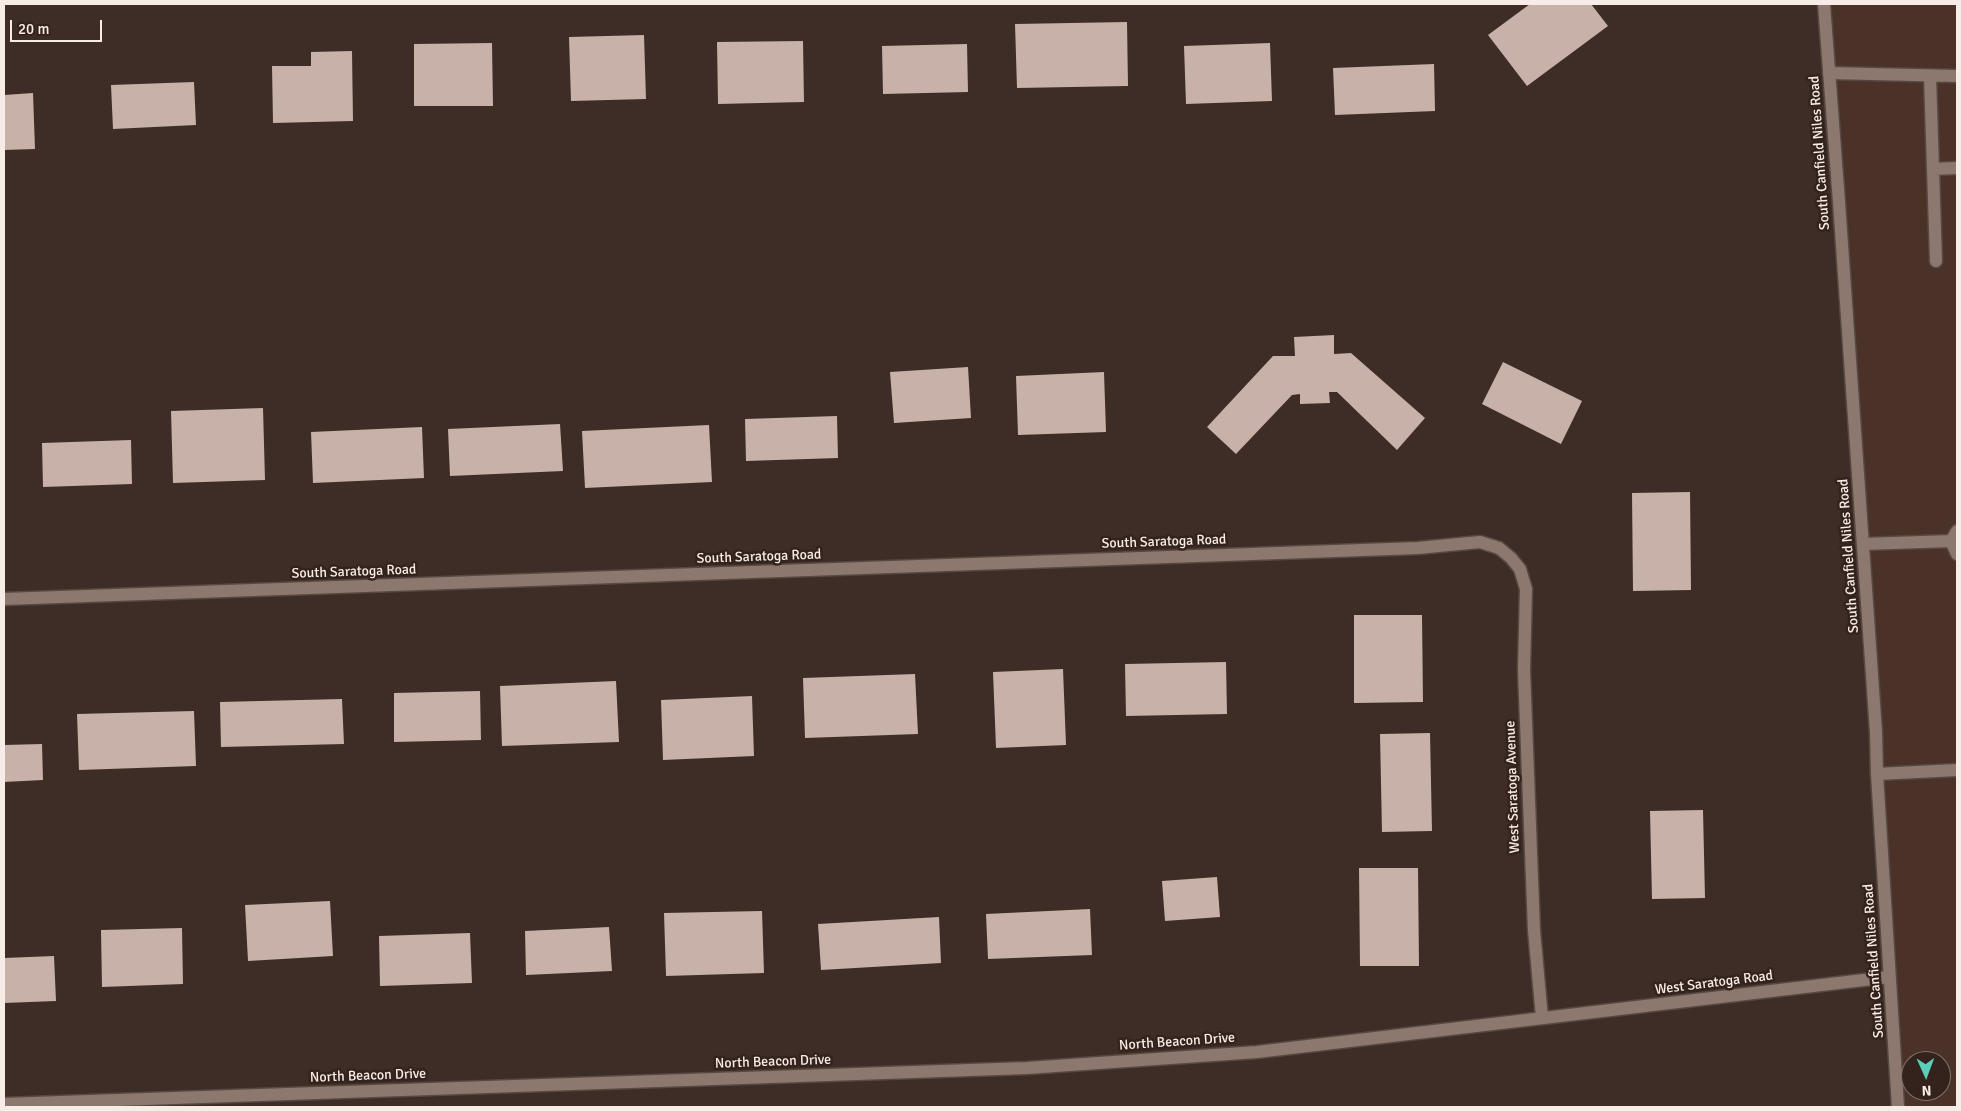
<!DOCTYPE html>
<html>
<head>
<meta charset="utf-8">
<style>
  body { margin:0 }
  #map { position:relative; width:1961px; height:1111px; overflow:hidden; background:#3e2d26; font-family:Signika,sans-serif }
  canvas { display:block }
  .frame { position:absolute; inset:0; border:5px solid #f8ece7; pointer-events:none }
  .north { position:absolute; left:1901px; top:1051px; width:50px; height:50px; box-sizing:border-box; background:#34231c; border:1px solid #82736d; border-radius:50%; rotate:178deg; font-size:14px; font-weight:700; line-height:20px; text-align:center; color:#f8ece7 }
  .north::after { content:''; display:block; margin:auto; width:18px; height:22px; background:#5bcebc; clip-path:polygon(50% 0,100% 100%,50% 72%,0 100%) }
  .scale { position:absolute; left:10px; top:20px; width:92px; height:22px; box-sizing:border-box; border:2px solid #f8ece7; border-top:0; padding-left:6px; font-size:15px; line-height:18px; white-space:nowrap; color:#f8ece7; -webkit-text-stroke:4px #34231c; paint-order:stroke }
</style>
</head>
<body>
<div id="map">
<canvas width="1961" height="1111"></canvas>
<div class="frame"></div>
<div class="north">N</div>
<div class="scale">20 m</div>
</div>
<script>
const ctx = document.querySelector('canvas').getContext('2d');
ctx.lineJoin = 'round';
function paint(path, color) { ctx.fillStyle = color; ctx.fill(path, 'evenodd'); }
const toPath = rows => new Path2D(rows.map(r => 'M' + r).join(''));
function trace(path, color, width, dash) { ctx.strokeStyle = color; ctx.lineWidth = width; ctx.lineCap = dash ? 'butt' : 'round'; ctx.setLineDash(dash || []); ctx.stroke(path); }
function label(font, color, halo, rows, align = 'center') {
  ctx.font = font + ' Signika,sans-serif'; ctx.lineWidth = 5; ctx.setLineDash([]); ctx.textBaseline = 'middle'; ctx.strokeStyle = halo; ctx.fillStyle = color; for (const [text, x, y, turn = 0] of rows) {
    ctx.save(); ctx.translate(x, y); ctx.rotate((+turn || 0) * Math.PI / 180); ctx.textAlign = isNaN(turn) ? turn : align; if (halo) ctx.strokeText(text, 0, 0); ctx.fillText(text, 0, 0); ctx.restore();
  }
}
const built = toPath([
  [1824,4,1957,4,1957,1107,1900,1107],
  [1911,1061,1941,1061,1941,1091,1911,1091]
]);
const building = toPath([
  [1530,4,1591,4,1608,26,1527,86,1488,35],
  [1127,22,1128,86,1017,88,1015,24],
  [644,35,646,99,571,101,569,37],
  [803,41,804,102,718,104,717,42],
  [492,43,493,106,414,106,414,44],
  [1270,43,1272,101,1186,104,1184,46],
  [967,44,968,92,883,94,882,46],
  [352,51,353,121,273,123,272,66,311,66,311,52],
  [1434,64,1435,111,1335,115,1333,68],
  [194,82,196,125,113,129,111,85],
  [33,93,35,149,4,150,4,95],
  [1334,335,1334,354,1351,353,1425,418,1397,450,1337,392,1329,392,1330,403,1300,404,1300,394,1292,395,1236,454,1207,427,1273,356,1295,356,1294,337],
  [1503,362,1582,401,1561,444,1482,404],
  [968,367,971,418,894,423,890,372],
  [1104,372,1106,432,1018,435,1016,376],
  [263,408,265,480,173,483,171,411],
  [837,416,838,458,746,461,745,419],
  [560,424,563,471,450,476,448,429],
  [709,425,712,482,585,488,582,431],
  [422,427,424,478,313,483,311,432],
  [131,440,132,484,43,487,42,443],
  [1690,492,1691,590,1633,591,1632,493],
  [1354,615,1422,615,1423,702,1354,703],
  [1226,662,1227,714,1126,716,1125,664],
  [1063,669,1066,745,996,748,993,672],
  [915,674,918,734,805,738,803,678],
  [616,681,619,742,502,746,500,686],
  [480,691,481,740,394,742,394,693],
  [752,696,754,756,663,760,661,700],
  [342,699,344,744,221,747,220,702],
  [194,711,196,766,79,770,77,714],
  [1430,733,1432,831,1382,832,1380,734],
  [42,744,43,780,4,782,4,745],
  [1703,810,1705,898,1652,899,1650,811],
  [1359,868,1418,868,1419,966,1360,966],
  [1217,877,1220,917,1165,921,1162,881],
  [330,901,333,956,248,961,245,905],
  [1090,909,1092,955,988,959,986,914],
  [762,911,764,973,666,976,664,913],
  [939,917,941,963,821,970,818,924],
  [609,927,612,971,526,975,525,931],
  [182,928,183,984,102,987,101,930],
  [470,933,472,983,380,986,379,936],
  [54,956,56,1001,4,1003,4,958]
]);
const lane = toPath([
  [1829,73,1957,76],
  [1930,76,1933,169],
  [1936,261,1933,169,1957,168],
  [1957,531,1951,541,1957,554],
  [1863,544,1951,541],
  [1877,774,1957,770]
]);
const street = toPath([
  [4,599,1418,548,1480,542,1499,548,1511,558,1520,569,1526,589,1524,670,1534,930,1542,1018],
  [4,1104,1027,1068,1257,1052,1889,977]
]);
const secondary = toPath([
  [1824,4,1839,202,1876,732,1877,774,1898,1107]
]);
const streetNames = [
  ["South Canfield Niles Road",1820,153,-94],
  ["South Saratoga Road",1164,542,-2],
  ["South Canfield Niles Road",1849,556,-94],
  ["South Saratoga Road",759,557,-2],
  ["South Saratoga Road",354,572,-2],
  ["West Saratoga Avenue",1513,787,-92],
  ["South Canfield Niles Road",1874,961,-94],
  ["West Saratoga Road",1714,983,-7],
  ["North Beacon Drive",1177,1042,-4],
  ["North Beacon Drive",773,1062,-2],
  ["North Beacon Drive",368,1076,-2]
];
paint(built, '#4a3228');
paint(building, '#c8b1a8');
trace(lane, '#574942', 15);
trace(street, '#574942', 15);
trace(secondary, '#574942', 15);
trace(lane, '#8c786f', 12);
trace(street, '#8c786f', 12);
trace(secondary, '#8c786f', 12);
label('14px', '#f8ece7', '#34231c', streetNames);
</script>
</body>
</html>
